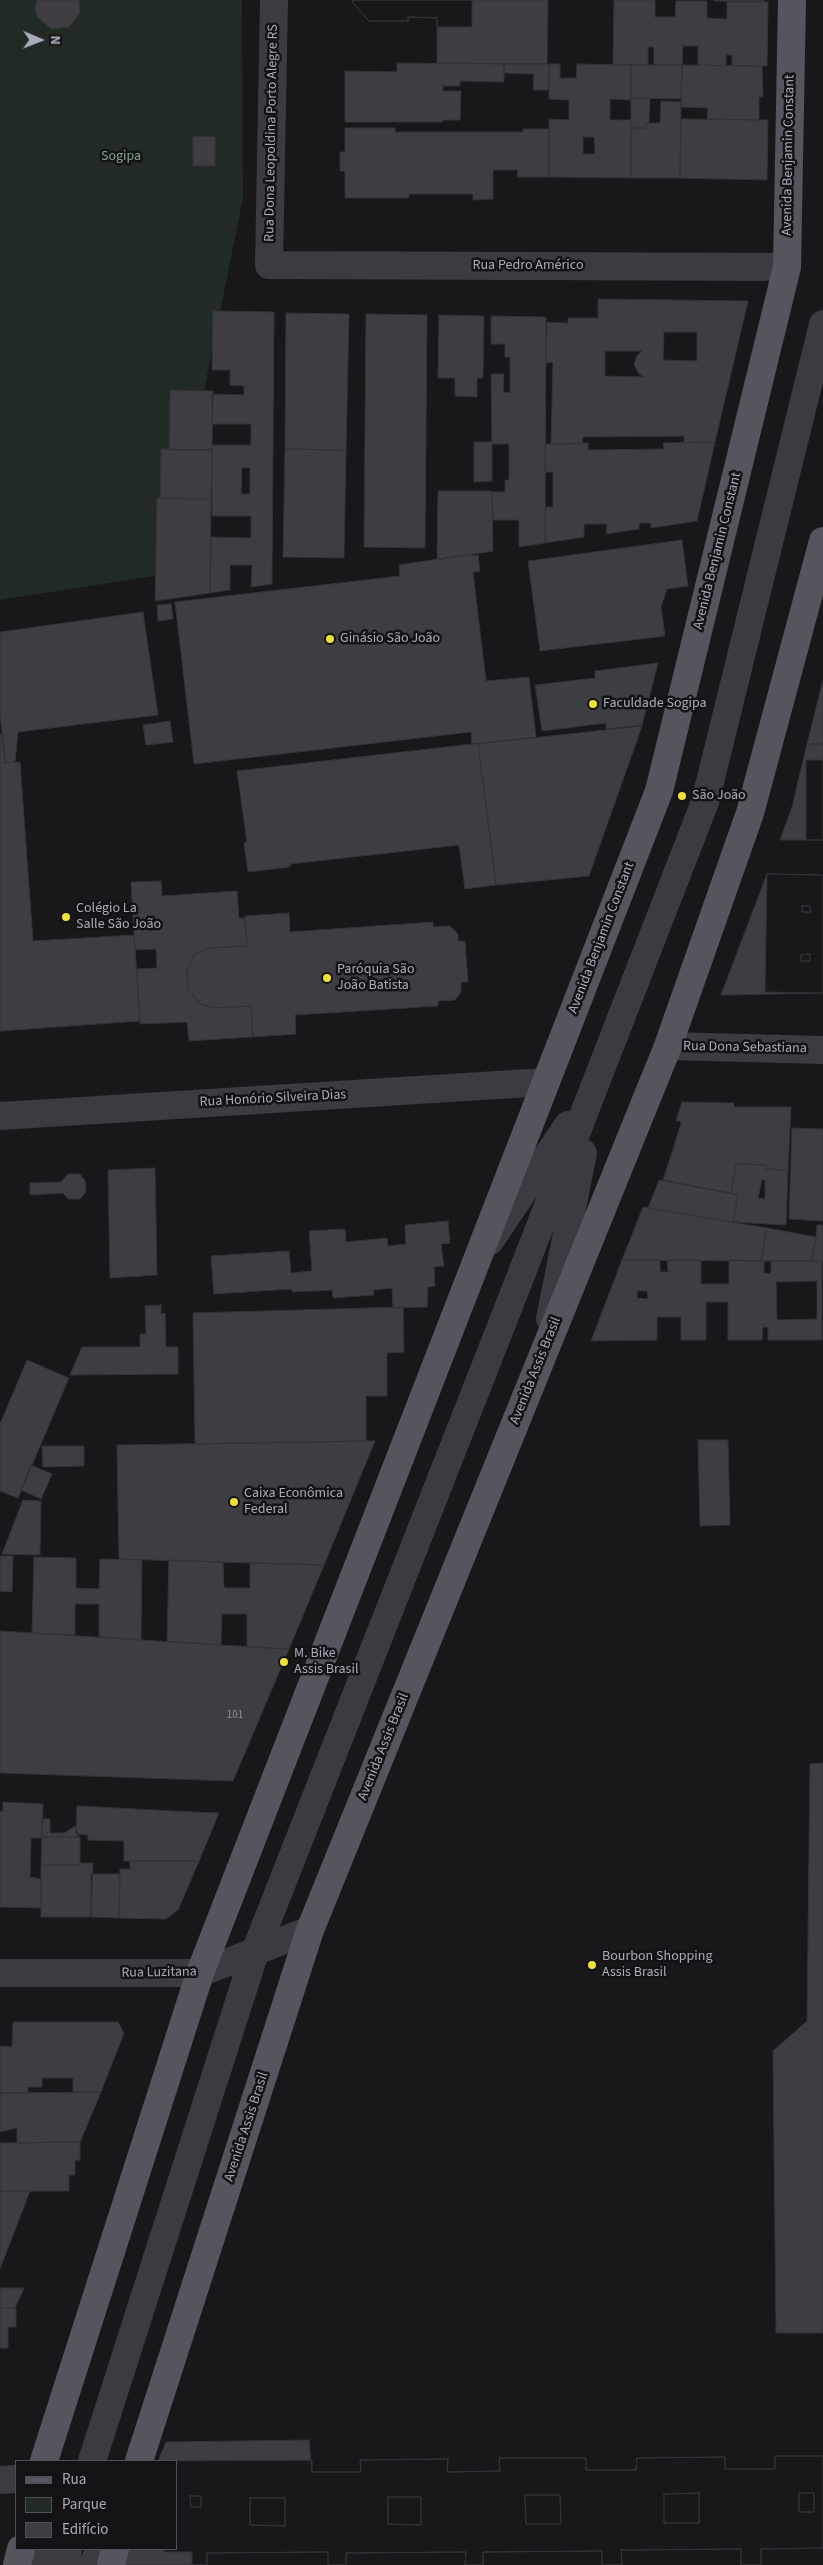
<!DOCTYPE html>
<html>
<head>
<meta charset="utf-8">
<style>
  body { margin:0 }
  #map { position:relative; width:823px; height:2565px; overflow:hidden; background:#18181a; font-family:"Source Sans 3",sans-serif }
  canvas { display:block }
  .legend { position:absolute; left:15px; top:2460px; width:162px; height:90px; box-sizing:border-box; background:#131315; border:1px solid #4f5057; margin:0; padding:6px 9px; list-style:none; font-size:15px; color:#aaabb9 }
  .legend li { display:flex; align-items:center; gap:10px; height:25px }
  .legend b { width:25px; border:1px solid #4f5057 }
  .north { position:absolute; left:15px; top:15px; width:50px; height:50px; -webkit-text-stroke:4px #131315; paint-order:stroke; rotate:91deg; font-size:14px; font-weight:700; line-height:20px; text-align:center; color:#aaabb9 }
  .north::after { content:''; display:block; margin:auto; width:18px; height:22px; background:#aaabb9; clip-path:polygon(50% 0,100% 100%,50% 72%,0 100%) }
</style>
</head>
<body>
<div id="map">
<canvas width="823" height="2565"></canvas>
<ul class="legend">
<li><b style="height:6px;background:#55555e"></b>Rua</li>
<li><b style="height:14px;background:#222a25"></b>Parque</li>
<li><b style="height:14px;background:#3e3d41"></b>Edifício</li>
</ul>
<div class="north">N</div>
</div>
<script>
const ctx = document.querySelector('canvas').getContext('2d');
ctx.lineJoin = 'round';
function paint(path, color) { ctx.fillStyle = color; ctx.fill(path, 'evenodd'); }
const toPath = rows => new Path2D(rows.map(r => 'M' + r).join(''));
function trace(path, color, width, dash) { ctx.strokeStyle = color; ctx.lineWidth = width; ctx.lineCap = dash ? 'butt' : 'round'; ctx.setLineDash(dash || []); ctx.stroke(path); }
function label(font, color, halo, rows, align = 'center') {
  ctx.font = font + ' "Source Sans 3",sans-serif'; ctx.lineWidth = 5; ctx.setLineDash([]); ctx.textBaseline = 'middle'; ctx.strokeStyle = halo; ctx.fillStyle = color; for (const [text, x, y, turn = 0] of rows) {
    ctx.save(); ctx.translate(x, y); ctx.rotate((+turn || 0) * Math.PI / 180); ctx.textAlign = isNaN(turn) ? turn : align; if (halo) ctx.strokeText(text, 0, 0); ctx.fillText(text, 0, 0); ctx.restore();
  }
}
const green = toPath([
  [0,0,242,0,243,198,167,574,0,600]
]);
const building = toPath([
  [37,0,79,0,80,13,69,27,52,29,38,18,35,10,37,0],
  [353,0,472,0,472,27,437,27,437,18,408,17,408,21,369,21,353,3,353,0],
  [353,0,548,0,547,64,437,63,437,18,408,17,408,21,369,21,353,3,353,0],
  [614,0,655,0,655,17,675,17,676,1,707,1,707,18,727,19,727,2,768,2,767,66,732,66,732,55,726,55,726,66,698,65,698,46,683,46,682,65,654,65,654,47,648,47,648,65,613,65,614,0],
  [714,0,764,0,764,2,714,1,714,0],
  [397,63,504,64,504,82,460,81,460,86,443,86,443,91,461,91,460,120,443,120,443,122,345,122,345,71,397,72,397,63],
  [504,64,549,64,549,90,533,90,534,74,504,73,504,64],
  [549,64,560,64,560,78,576,78,577,64,631,65,631,100,610,99,610,120,631,120,631,178,549,177,549,119,569,120,569,100,549,99,549,64],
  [583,137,594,137,595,154,583,154,583,137],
  [631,65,682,65,681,99,631,98,631,65],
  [682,65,762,66,763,97,759,97,759,120,707,119,708,108,681,107,682,65],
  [631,98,650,98,649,123,646,123,646,128,631,128,631,98],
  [661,101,681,102,680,178,631,178,631,128,646,128,646,123,660,123,661,101],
  [681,119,768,120,767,180,680,178,681,119],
  [345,128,395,128,395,132,523,132,523,129,549,129,549,177,517,177,518,170,493,170,493,199,473,200,473,194,409,194,409,198,345,198,345,171,340,171,340,152,345,152,345,128],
  [193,136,215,137,215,166,193,166,193,136],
  [598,299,748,301,715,442,684,443,684,436,583,437,582,444,551,444,553,362,546,363,547,322,568,323,568,318,598,318,598,299],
  [664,332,697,332,697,361,663,360,664,332],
  [605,351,642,351,637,356,634,365,639,374,644,377,605,376,605,351],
  [213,311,274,312,272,584,251,587,252,565,230,565,230,590,210,593,211,537,251,538,251,516,212,516,212,445,251,445,251,424,212,424,212,394,244,395,244,386,230,385,230,370,212,370,213,311],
  [242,468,250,468,250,494,241,494,242,468],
  [286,313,349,314,346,450,285,449,286,313],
  [366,314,427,315,425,548,364,547,366,314],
  [439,315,484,316,483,378,477,378,477,397,455,396,455,378,438,378,439,315],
  [491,316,546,317,545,543,519,547,519,520,493,520,492,492,505,492,505,480,509,480,509,444,492,444,491,374,504,374,503,392,510,393,510,357,505,357,505,344,491,344,491,316],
  [170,390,213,391,212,450,169,450,170,390],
  [474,442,492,442,492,481,474,482,474,442],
  [715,442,697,521,651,528,651,523,639,523,639,529,606,534,607,524,584,524,584,537,545,543,546,507,553,507,553,472,545,472,545,444,588,443,588,450,664,449,663,443,715,442],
  [161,449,212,450,211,499,160,498,161,449],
  [285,449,346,450,344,558,283,557,285,449],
  [438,491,492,491,493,551,437,560,438,491],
  [157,498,211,499,210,593,155,601,157,498],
  [682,540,688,586,667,589,661,607,665,636,540,651,528,561,682,540],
  [472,554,472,556,478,555,480,571,473,572,486,681,529,677,536,737,472,744,471,732,194,764,175,602,400,576,399,565,472,554],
  [171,604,173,619,158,621,157,605,171,604],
  [143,612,158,715,18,732,15,762,5,763,0,714,0,632,143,612],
  [658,663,642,725,606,729,606,723,542,731,535,685,595,678,595,671,658,663],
  [823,680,823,744,807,744,823,680],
  [170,721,173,742,146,745,143,725,170,721],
  [642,726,589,876,496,885,478,744,642,726],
  [0,734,3,734,5,763,20,762,33,941,134,935,140,1021,0,1031,0,734],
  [472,744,478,744,496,885,465,889,459,845,290,864,290,867,248,872,244,843,247,842,237,771,472,744],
  [807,744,823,744,823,840,780,840,792,807,807,744],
  [806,760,823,760,823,840,806,840,806,760],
  [767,874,823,875,823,993,721,995,767,874],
  [802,906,810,906,811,912,802,912,802,906],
  [810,954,810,961,801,961,801,955,810,954],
  [767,874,823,875,823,993,765,992,767,874],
  [802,906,810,906,811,912,802,912,802,906],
  [810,954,810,961,801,961,801,955,810,954],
  [161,881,162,896,237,891,239,918,245,918,247,946,208,948,194,955,187,970,188,989,199,1003,213,1008,251,1006,253,1037,189,1041,187,1022,140,1024,137,969,157,968,156,949,135,950,131,882,161,881],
  [289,913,290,932,433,922,433,927,450,926,458,934,458,941,465,941,468,982,461,982,461,992,455,1000,438,1001,438,1006,295,1015,296,1034,253,1037,251,1006,213,1008,199,1003,188,989,187,970,194,955,208,948,247,946,245,916,289,913],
  [682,1102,734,1103,734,1107,791,1107,788,1170,766,1169,766,1165,736,1164,731,1193,663,1180,681,1124,681,1121,676,1121,682,1102],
  [792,1128,823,1129,823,1221,789,1219,792,1128],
  [736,1164,766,1165,766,1169,788,1170,786,1225,733,1222,738,1195,731,1193,736,1164],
  [762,1180,765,1180,765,1199,758,1198,762,1180],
  [155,1168,157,1275,110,1278,108,1170,155,1168],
  [68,1174,80,1174,85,1181,86,1192,80,1199,68,1199,63,1193,30,1195,30,1183,61,1182,68,1174],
  [659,1180,738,1195,733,1222,648,1208,659,1180],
  [643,1207,767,1228,761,1261,622,1260,643,1207],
  [448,1221,450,1243,441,1244,444,1266,434,1267,435,1286,428,1287,427,1307,393,1308,392,1288,373,1290,374,1295,333,1298,332,1290,292,1292,292,1289,214,1294,211,1256,289,1251,291,1273,312,1271,309,1231,345,1229,346,1242,387,1238,388,1246,406,1244,405,1225,448,1221],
  [817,1225,823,1225,823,1261,811,1261,816,1237,817,1225],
  [767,1228,816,1237,811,1261,761,1261,767,1228],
  [622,1260,660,1260,660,1272,668,1272,667,1260,701,1260,701,1284,729,1284,729,1260,764,1261,764,1273,771,1274,771,1261,822,1261,822,1340,768,1340,768,1327,763,1327,762,1340,728,1340,728,1302,706,1302,706,1340,681,1340,681,1317,657,1317,657,1340,591,1341,622,1260],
  [817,1281,817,1319,777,1320,776,1282,817,1281],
  [637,1291,647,1291,648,1299,637,1298,637,1291],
  [161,1305,161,1314,165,1313,166,1347,178,1347,178,1374,70,1375,82,1347,140,1347,140,1334,146,1334,145,1306,161,1305],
  [403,1307,404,1352,387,1353,387,1396,366,1396,366,1441,195,1444,193,1313,403,1307],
  [27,1360,69,1378,18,1498,0,1491,0,1424,27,1360],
  [698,1440,728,1440,730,1525,700,1526,698,1440],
  [366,1441,375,1441,324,1565,119,1559,117,1445,366,1441],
  [42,1446,84,1446,84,1466,43,1467,42,1446],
  [31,1465,52,1474,41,1499,21,1490,31,1465],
  [23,1500,41,1501,40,1555,2,1554,23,1500],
  [0,1556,13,1556,12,1592,0,1591,0,1556],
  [34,1557,76,1558,76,1588,99,1589,100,1559,142,1560,141,1640,99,1637,99,1604,75,1604,75,1635,32,1633,34,1557],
  [169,1560,223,1562,224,1588,250,1588,250,1563,324,1565,289,1649,247,1647,247,1614,222,1614,221,1645,167,1641,169,1560],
  [0,1631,221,1645,289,1649,233,1781,0,1773,0,1631],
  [823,1763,823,2333,776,2333,773,2051,807,2021,810,1764,823,1763],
  [3,1802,43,1804,42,1838,31,1838,30,1877,41,1879,41,1908,0,1907,0,1811,3,1812,3,1802],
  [77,1806,193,1812,219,1813,199,1861,124,1861,124,1841,88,1840,88,1835,76,1834,77,1806],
  [42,1819,50,1819,50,1833,64,1833,76,1826,78,1837,42,1837,42,1819],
  [42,1837,80,1837,80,1865,41,1865,42,1837],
  [130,1861,199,1861,178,1910,166,1919,119,1918,120,1869,130,1869,130,1861],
  [80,1863,93,1863,91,1917,41,1917,41,1865,80,1865,80,1863],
  [91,1874,120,1874,119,1918,91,1917,91,1874],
  [13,2022,118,2022,124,2033,101,2092,73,2092,73,2078,42,2078,42,2087,28,2087,28,2093,0,2093,0,2046,12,2047,13,2022],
  [101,2092,80,2142,17,2143,17,2128,0,2132,0,2093,101,2092],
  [80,2142,80,2160,75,2160,75,2175,69,2175,69,2191,0,2191,0,2143,80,2142],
  [0,2191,30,2191,0,2269,0,2191],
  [0,2288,24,2288,15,2308,0,2308,0,2288],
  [0,2308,16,2308,16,2327,8,2327,8,2348,0,2348,0,2308],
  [309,2440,312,2472,361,2472,360,2460,448,2459,447,2472,500,2471,499,2458,586,2458,586,2470,636,2470,637,2458,725,2457,725,2469,775,2469,775,2456,823,2456,823,2548,761,2549,761,2565,741,2565,741,2549,621,2550,622,2565,602,2565,602,2551,483,2552,483,2565,465,2565,466,2552,346,2553,346,2565,328,2565,328,2552,207,2553,207,2565,120,2565,125,2549,176,2549,176,2461,158,2461,166,2442,309,2440],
  [699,2493,699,2523,664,2523,664,2494,699,2493],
  [799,2493,814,2493,814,2512,799,2512,799,2493],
  [525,2495,560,2495,561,2524,526,2524,525,2495],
  [190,2496,201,2496,201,2507,191,2507,190,2496],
  [388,2497,421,2497,421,2525,388,2524,388,2497],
  [250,2498,285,2498,285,2526,250,2525,250,2498],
  [775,2456,823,2456,823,2548,761,2549,761,2565,741,2565,741,2549,621,2550,622,2565,602,2565,602,2551,483,2552,483,2565,465,2565,466,2552,346,2553,346,2565,328,2565,328,2552,207,2553,207,2565,192,2565,192,2552,164,2552,164,2549,176,2549,176,2461,163,2461,312,2460,312,2472,361,2472,360,2460,448,2459,447,2472,500,2471,499,2458,586,2458,586,2470,636,2470,637,2458,725,2457,725,2469,775,2469,775,2456],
  [699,2493,699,2523,664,2523,664,2494,699,2493],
  [799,2493,814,2493,814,2512,799,2512,799,2493],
  [525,2495,560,2495,561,2524,526,2524,525,2495],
  [190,2496,201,2496,201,2507,191,2507,190,2496],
  [388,2497,421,2497,421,2525,388,2524,388,2497],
  [250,2498,285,2498,285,2526,250,2525,250,2498]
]);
const minor = toPath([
  [274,0,269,265,787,267],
  [668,1046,823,1050],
  [0,1116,545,1082],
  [490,1241,568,1125],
  [550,1319,583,1153],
  [0,1973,200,1973,310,1930],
  [92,2461,255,1952,509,1306,705,802,823,324],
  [0,2480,16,2479],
  [40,2549,41,2565],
  [64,2565,68,2549],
  [92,2565,101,2549]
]);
const major = toPath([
  [44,2461,200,1973,659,791,787,267,792,0],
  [139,2461,310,1930,668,1046,750,813,823,541],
  [17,2565,21,2549],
  [111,2565,115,2549]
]);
const markers = [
  [330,639,5,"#efe03a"],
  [593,704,5,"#efe03a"],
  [682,796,5,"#efe03a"],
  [66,917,5,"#efe03a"],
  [327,978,5,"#efe03a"],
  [234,1502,5,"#efe03a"],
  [284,1662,5,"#efe03a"],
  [592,1965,5,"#efe03a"]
];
const numberNames = [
  ["101",235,1716]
];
const streetNames = [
  ["Rua Dona Leopoldina Porto Alegre RS",272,133,-89],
  ["Avenida Benjamin Constant",789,155,-89],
  ["Rua Pedro Américo",528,266],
  ["Avenida Benjamin Constant",718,551,-76],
  ["Avenida Benjamin Constant",602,938,-69],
  ["Rua Dona Sebastiana",745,1048,1],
  ["Rua Honório Silveira Dias",273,1099,-3],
  ["Avenida Assis Brasil",536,1371,-68],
  ["Avenida Assis Brasil",384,1747,-68],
  ["Rua Luzitana",159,1973,-1],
  ["Avenida Assis Brasil",247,2127,-72]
];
const parkNames = [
  ["Sogipa",121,157]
];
const poiNames = [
  ["Ginásio São João",340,639],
  ["Faculdade Sogipa",603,704],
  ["São João",692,796],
  ["Colégio La",76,909],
  ["Salle São João",76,925],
  ["Paróquia São",337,970],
  ["João Batista",337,986],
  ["Caixa Econômica",244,1494],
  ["Federal",244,1510],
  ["M. Bike",294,1654],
  ["Assis Brasil",294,1670],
  ["Bourbon Shopping",602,1957],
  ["Assis Brasil",602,1973]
];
paint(green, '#222a25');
paint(building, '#3e3d41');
trace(building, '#333236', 1);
trace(minor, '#3b3b41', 28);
trace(major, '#55555e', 28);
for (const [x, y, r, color] of markers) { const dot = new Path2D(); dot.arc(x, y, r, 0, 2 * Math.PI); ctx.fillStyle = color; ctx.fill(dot); trace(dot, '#131315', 2); }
label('11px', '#8f909b', null, numberNames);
label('14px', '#aaabb9', '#131315', streetNames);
label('14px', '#82a48d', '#131315', parkNames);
label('14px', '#aaabb9', '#131315', poiNames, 'left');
</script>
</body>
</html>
